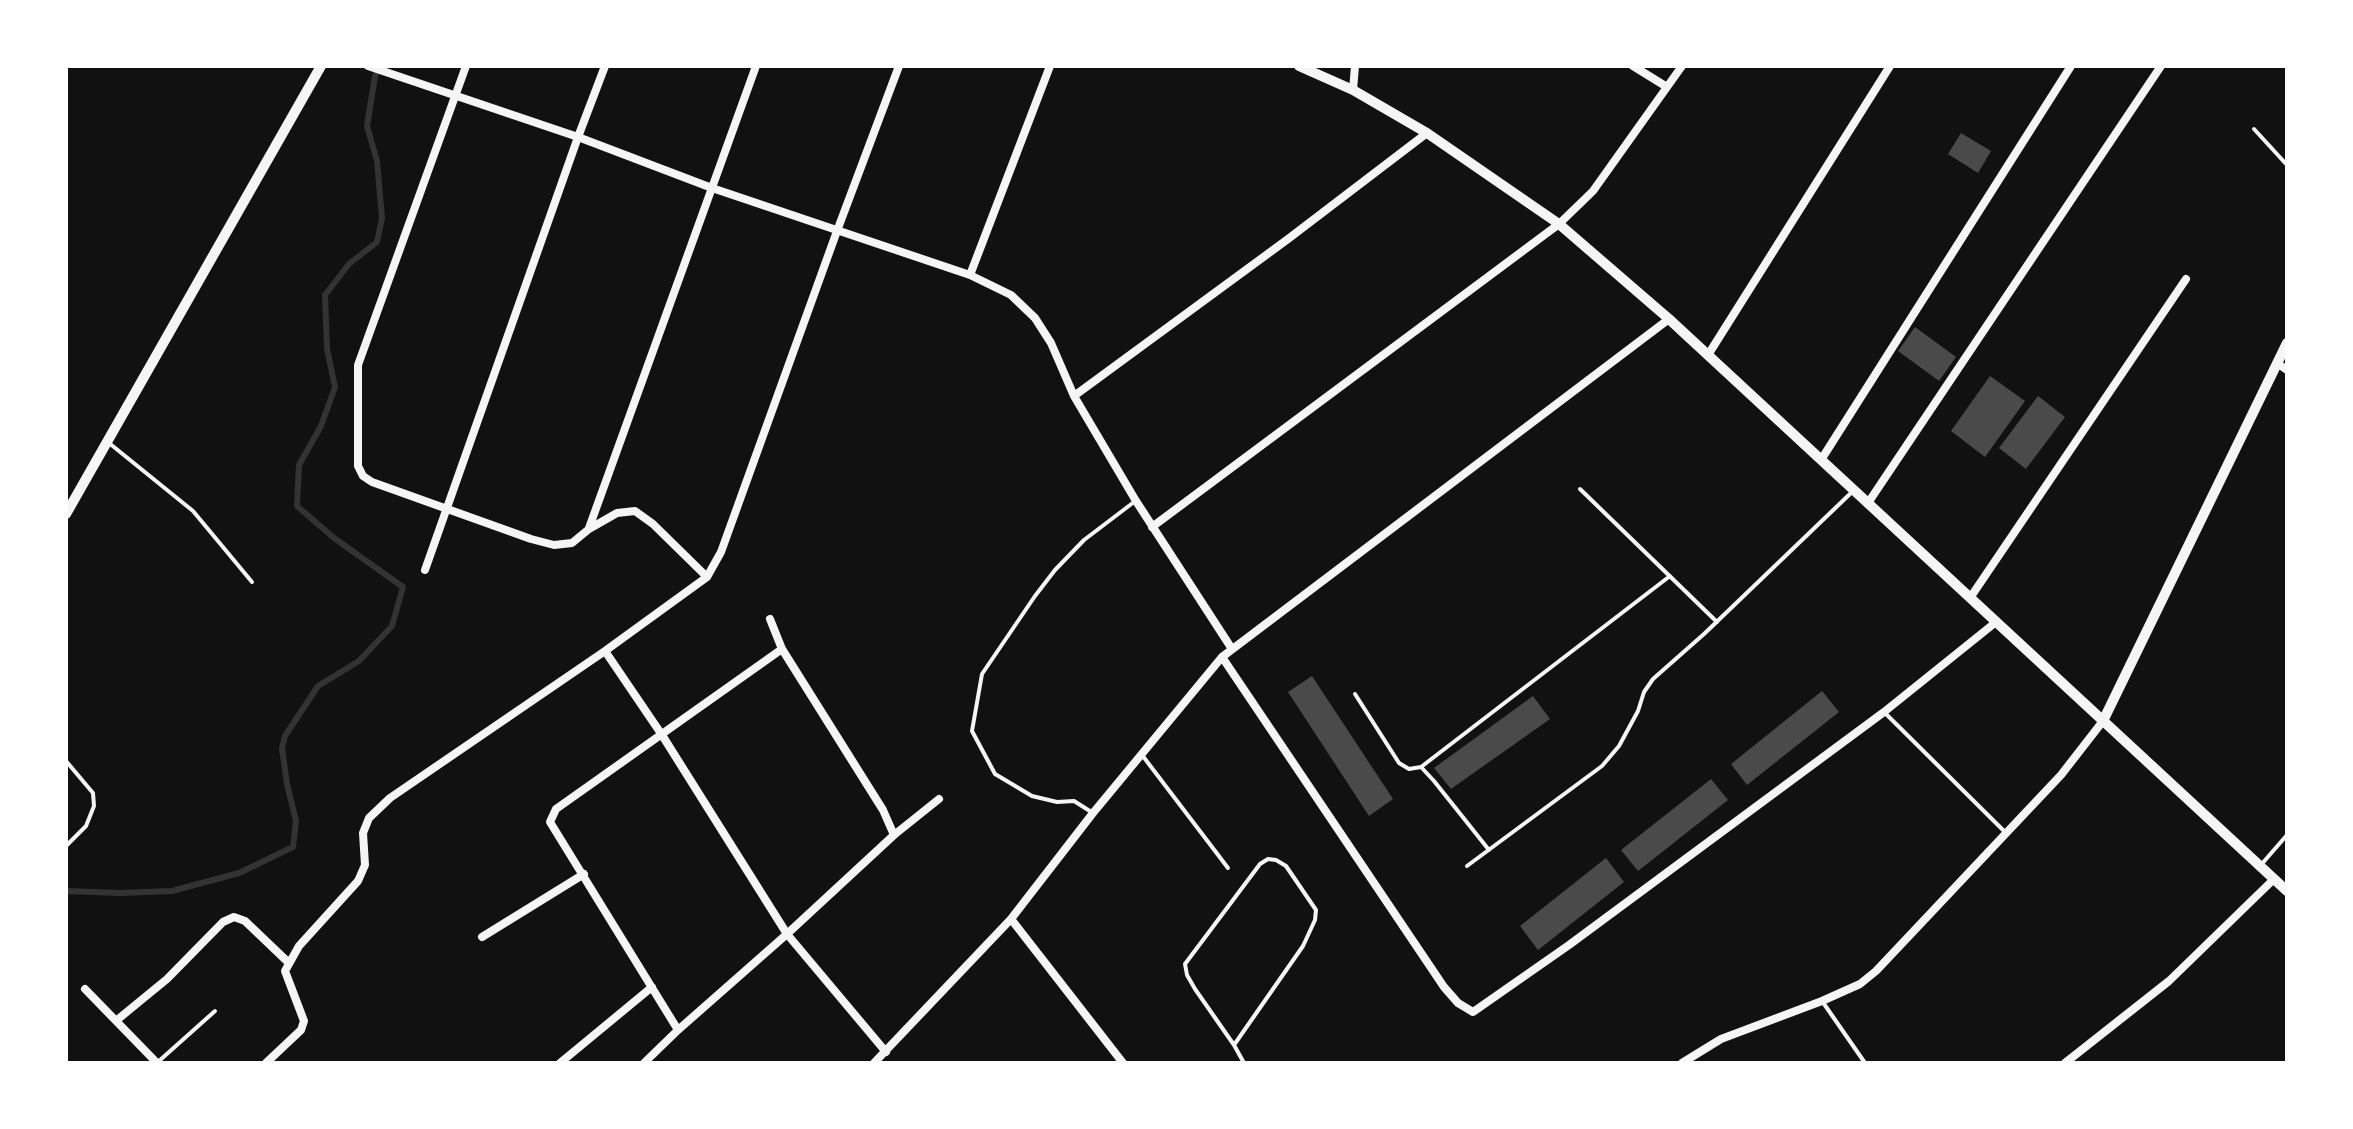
<!DOCTYPE html>
<html>
<head>
<meta charset="utf-8">
<style>
  body { margin:0 }
  #map { position:relative; width:2353px; height:1129px; overflow:hidden; background:#111; font-family:Signika,sans-serif }
  canvas { display:block }
  .frame { position:absolute; inset:0; border:68px solid #fff; pointer-events:none }
</style>
</head>
<body>
<div id="map">
<canvas width="2353" height="1129"></canvas>
<div class="frame"></div>
</div>
<script>
const ctx = document.querySelector('canvas').getContext('2d');
ctx.lineJoin = 'round';
const toPath = rows => new Path2D(rows.map(r => 'M' + r).join(''));
function trace(path, color, width, dash) { ctx.strokeStyle = color; ctx.lineWidth = width; ctx.lineCap = dash ? 'butt' : 'round'; ctx.setLineDash(dash || []); ctx.stroke(path); }
function paint(path, color) { ctx.fillStyle = color; ctx.fill(path, 'evenodd'); }
const stream = toPath([
  [66,891,120,893,172,891,239,873,293,847,296,821,287,784,282,748,285,736,318,686,359,661,392,626,403,587,334,538,297,506,299,465,321,426,335,387,327,349,325,295,349,264,377,242,382,218,377,161,367,126,375,76,379,68]
]);
const building = toPath([
  [1961,133,1991,151,1978,173,1948,154],
  [1915,327,1956,357,1939,381,1898,351],
  [1990,376,2025,401,1985,457,1951,431],
  [2038,396,2065,417,2026,469,1999,448],
  [1312,676,1393,799,1369,816,1288,692],
  [1822,691,1839,712,1747,785,1731,764],
  [1533,696,1550,719,1451,789,1434,768],
  [1711,779,1728,800,1638,871,1621,850],
  [1606,858,1624,882,1538,950,1520,926]
]);
const service = toPath([
  [2254,129,2287,165],
  [109,443,193,511,252,582],
  [1580,489,1717,622],
  [1355,694,1399,763,1409,769,1421,767],
  [1885,713,2006,833],
  [1142,755,1228,868],
  [66,761,93,793,94,806,86,826,66,846],
  [1093,813,1074,801,1057,802,1032,796,995,774,972,731,982,674,1035,596,1055,570,1084,540,1134,502],
  [1489,850,1434,781,1421,767,1670,576],
  [1467,866,1602,766,1619,746,1638,711,1644,692,1653,679,1704,634,1852,492],
  [2260,866,2287,835],
  [1822,1001,1865,1063],
  [1234,1045,1195,989,1187,975,1185,964,1260,864,1268,859,1276,860,1286,866,1316,910,1315,920,1303,946,1234,1045,1244,1063],
  [159,1061,215,1011]
]);
const minor = toPath([
  [368,66,578,137,712,188,970,275,1011,295,1035,318,1051,343,1074,396,1136,501,1232,649],
  [466,66,358,365,358,466,363,476,372,482,531,539,554,545,572,543,589,529,617,513,635,511,653,524,707,577],
  [1633,66,1667,87],
  [1353,90,1355,66],
  [970,275,1050,66],
  [1708,355,1890,66],
  [2277,363,2287,370],
  [1074,396,1288,239,1427,133],
  [1821,460,2071,66],
  [1868,503,2161,66],
  [1152,527,1559,224,1593,191,1682,66],
  [589,528,756,66],
  [425,570,578,137,605,66],
  [1970,598,2186,279],
  [770,619,782,649,883,810,894,835],
  [605,651,662,735,787,934,886,1052],
  [1222,657,1444,987,1458,1003,1473,1012,1569,945,1884,712,1996,622],
  [1011,919,1123,1063],
  [482,937,584,874],
  [85,989,157,1063],
  [117,1020,167,979,223,922,234,917,245,921,289,963],
  [678,1030,550,822,556,809,782,649],
  [266,1063,301,1030,304,1021,285,971,299,946,358,881,365,865,363,833,369,818,390,798,605,651,707,577,721,552,837,231,899,66],
  [560,1063,652,987],
  [644,1063,678,1030,787,934,894,835,939,799],
  [874,1063,1011,919,1093,813,1222,657,1669,319],
  [1682,1063,1721,1039,1822,1001,1860,984,1876,971,2061,775,2103,721],
  [2065,1063,2169,981,2274,879]
]);
const tertiary = toPath([
  [1299,66,1353,90,1427,133,1559,224,1669,319,2287,891],
  [66,514,321,66],
  [2103,721,2287,343]
]);
trace(stream, '#333', 6);
paint(building, '#4a4a4a');
trace(service, '#f5f5f5', 4);
trace(minor, '#f5f5f5', 8);
trace(tertiary, '#f5f5f5', 10);
</script>
</body>
</html>
